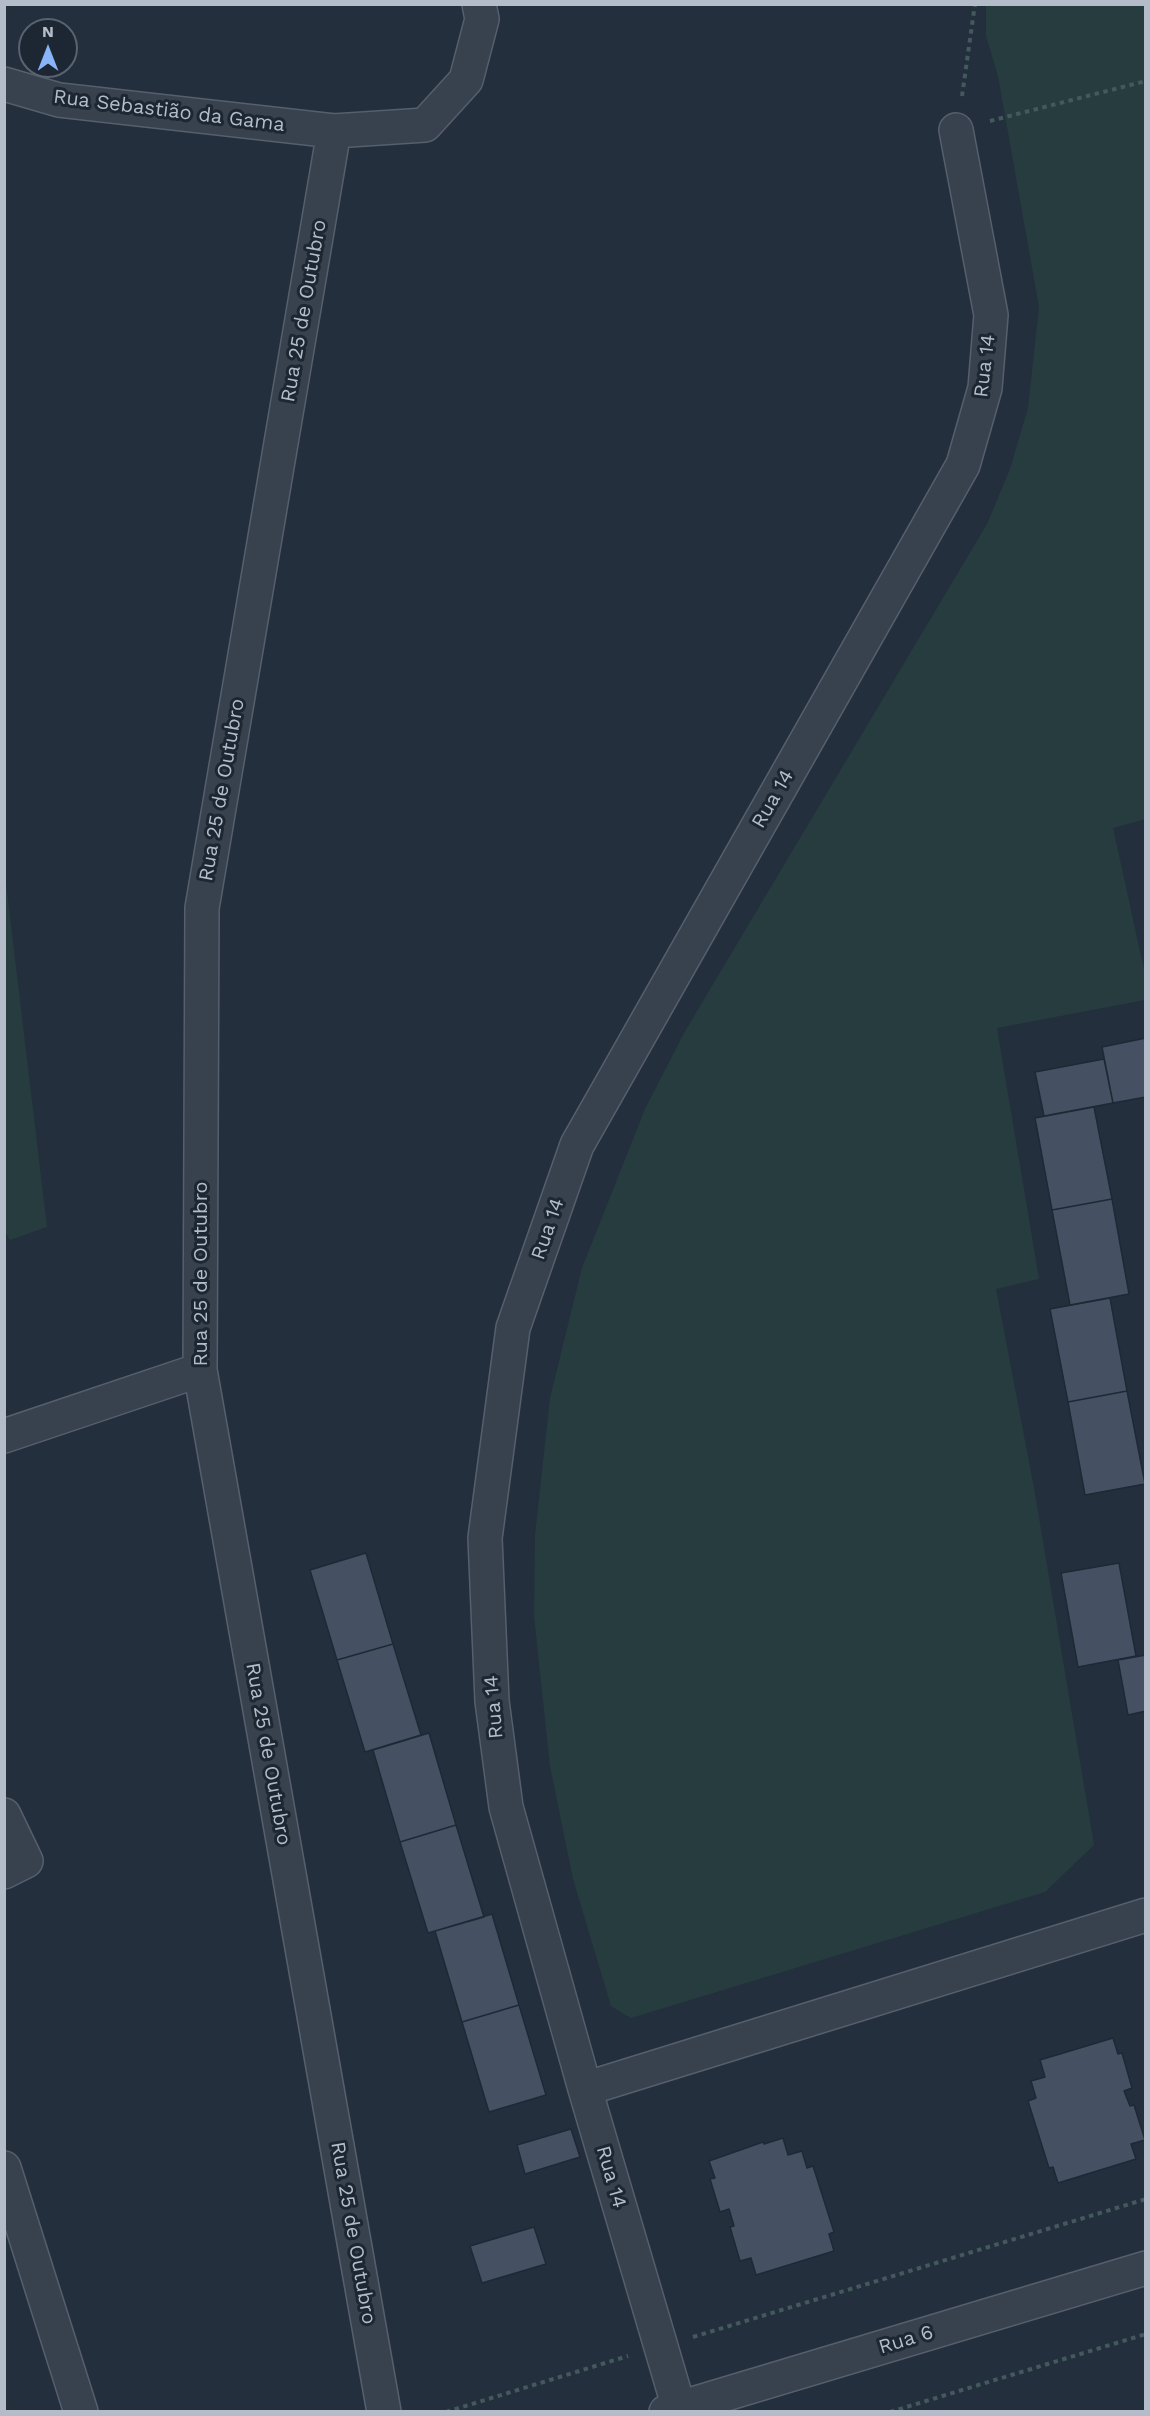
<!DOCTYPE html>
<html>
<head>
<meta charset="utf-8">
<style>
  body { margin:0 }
  #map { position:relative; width:1150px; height:2416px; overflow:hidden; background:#242f3e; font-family:"Work Sans",sans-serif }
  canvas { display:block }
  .frame { position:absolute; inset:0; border:6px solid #b4bcc9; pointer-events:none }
  .north { position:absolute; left:18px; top:18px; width:60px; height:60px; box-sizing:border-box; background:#1d2633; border:2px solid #59626f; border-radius:50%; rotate:0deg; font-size:16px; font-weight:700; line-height:24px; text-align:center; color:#b4bcc9 }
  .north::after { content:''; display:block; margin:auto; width:21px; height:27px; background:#8ab4f8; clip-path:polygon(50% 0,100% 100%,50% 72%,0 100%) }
</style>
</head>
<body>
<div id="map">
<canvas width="1150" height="2416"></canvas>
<div class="frame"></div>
<div class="north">N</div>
</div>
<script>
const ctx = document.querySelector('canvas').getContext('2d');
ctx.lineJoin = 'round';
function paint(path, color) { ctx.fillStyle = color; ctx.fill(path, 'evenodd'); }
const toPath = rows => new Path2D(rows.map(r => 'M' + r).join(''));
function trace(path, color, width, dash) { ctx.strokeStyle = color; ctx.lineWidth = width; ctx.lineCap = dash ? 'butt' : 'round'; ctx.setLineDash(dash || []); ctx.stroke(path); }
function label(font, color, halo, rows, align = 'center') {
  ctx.font = font + ' "Work Sans",sans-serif'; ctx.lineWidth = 6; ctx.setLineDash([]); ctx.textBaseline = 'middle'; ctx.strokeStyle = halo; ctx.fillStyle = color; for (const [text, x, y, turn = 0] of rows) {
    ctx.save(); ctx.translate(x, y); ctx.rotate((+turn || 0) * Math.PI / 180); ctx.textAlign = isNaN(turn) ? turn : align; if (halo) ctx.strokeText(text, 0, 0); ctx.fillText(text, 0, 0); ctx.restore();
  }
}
const green = toPath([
  [986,5,1145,5,1146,819,1113,828,1145,974,1145,1000,997,1028,1039,1279,996,1289,1034,1488,1094,1845,1045,1892,631,2018,611,2006,573,1879,550,1766,534,1616,535,1535,550,1398,582,1268,645,1109,684,1033,987,524,1010,469,1028,408,1039,307,998,76,986,36],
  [4,866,47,1227,10,1240,4,1230]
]);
const building = toPath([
  [1146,1038,1146,1097,1113,1103,1102,1047,1146,1038],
  [1104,1059,1113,1103,1044,1116,1035,1072,1104,1059],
  [1094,1107,1112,1199,1052,1210,1035,1118,1094,1107],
  [1112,1199,1129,1294,1070,1305,1052,1210,1112,1199],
  [1110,1298,1127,1391,1068,1402,1050,1309,1110,1298],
  [1127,1391,1145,1484,1085,1495,1068,1402,1127,1391],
  [366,1553,393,1644,337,1660,310,1570,366,1553],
  [1119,1563,1136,1656,1078,1667,1061,1573,1119,1563],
  [393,1644,421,1735,365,1752,337,1660,393,1644],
  [1146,1655,1146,1711,1128,1715,1118,1660,1146,1655],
  [429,1733,456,1825,400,1842,373,1750,429,1733],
  [456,1825,484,1917,428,1933,400,1842,456,1825],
  [492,1914,519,2005,462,2022,435,1931,492,1914],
  [519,2005,546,2095,489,2112,462,2022,519,2005],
  [1113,2038,1118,2054,1122,2053,1132,2088,1124,2091,1130,2106,1134,2105,1145,2140,1131,2144,1136,2159,1058,2183,1053,2167,1049,2168,1028,2101,1036,2098,1031,2081,1045,2077,1040,2060,1113,2038],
  [571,2129,580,2157,525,2174,517,2145,571,2129],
  [783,2138,788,2155,802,2151,807,2168,813,2166,834,2232,829,2234,834,2251,756,2275,751,2258,740,2261,730,2227,734,2226,729,2209,720,2212,710,2179,715,2178,709,2161,763,2142,764,2144,783,2138],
  [534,2227,546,2264,482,2283,470,2246,534,2227]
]);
const path = toPath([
  [962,96,975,4],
  [990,121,1146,81],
  [693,2337,1146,2199],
  [446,2412,628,2356],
  [890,2412,1146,2334]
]);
const street = toPath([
  [4,84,59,100,334,131,425,125,466,80,482,19,479,4],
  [334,131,202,908,200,1370,384,2412],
  [4,1436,200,1370],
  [4,1815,26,1861,4,1872],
  [585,2089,1146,1915],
  [4,2168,81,2412],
  [679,2408,585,2089,506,1807,492,1701,485,1538,513,1328,577,1145,963,465,985,388,991,315,956,130],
  [666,2412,1146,2268]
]);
const streetNames = [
  ["Rua Sebastião da Gama",169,111,7],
  ["Rua 25 de Outubro",304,311,-80],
  ["Rua 14",985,366,-83],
  ["Rua 25 de Outubro",222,790,-80],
  ["Rua 14",773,799,-60],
  ["Rua 14",548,1229,-71],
  ["Rua 25 de Outubro",201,1274,-90],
  ["Rua 14",494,1707,-95],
  ["Rua 25 de Outubro",268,1754,80],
  ["Rua 14",611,2177,74],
  ["Rua 25 de Outubro",353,2233,80],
  ["Rua 6",906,2340,-17]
];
paint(green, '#263c3f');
paint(building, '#455162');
trace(building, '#1f2835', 1.5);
trace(street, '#565f6c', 36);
trace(path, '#44595c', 4, [4.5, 4.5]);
trace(street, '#38414e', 33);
label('20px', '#b4bcc9', '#1d2633', streetNames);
</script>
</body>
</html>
